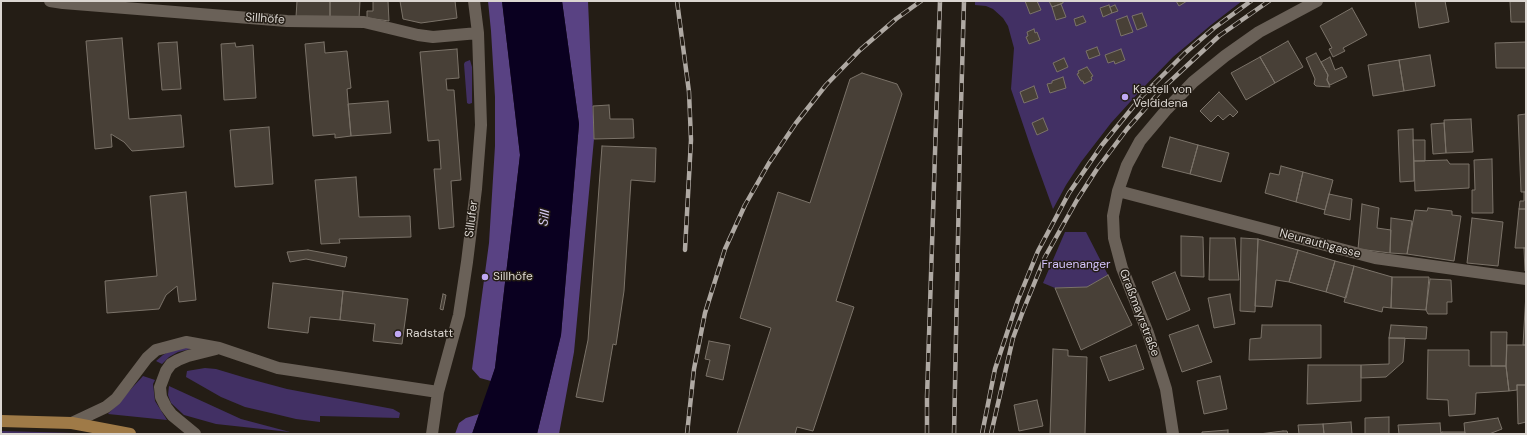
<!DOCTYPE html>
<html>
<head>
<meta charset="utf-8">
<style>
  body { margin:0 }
  #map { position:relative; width:1527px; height:435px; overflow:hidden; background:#241d15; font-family:"DM Sans",sans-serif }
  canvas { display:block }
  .frame { position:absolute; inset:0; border:2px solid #dbd6d1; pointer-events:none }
</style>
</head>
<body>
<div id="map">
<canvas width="1527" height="435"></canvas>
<div class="frame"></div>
</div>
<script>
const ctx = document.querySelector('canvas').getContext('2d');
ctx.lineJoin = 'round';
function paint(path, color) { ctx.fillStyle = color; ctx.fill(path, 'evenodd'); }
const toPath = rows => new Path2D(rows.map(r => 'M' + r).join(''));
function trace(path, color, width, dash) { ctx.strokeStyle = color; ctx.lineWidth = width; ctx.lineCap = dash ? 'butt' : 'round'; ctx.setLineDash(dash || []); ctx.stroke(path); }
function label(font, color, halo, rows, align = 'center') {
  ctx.font = font + ' "DM Sans",sans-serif'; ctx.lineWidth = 3; ctx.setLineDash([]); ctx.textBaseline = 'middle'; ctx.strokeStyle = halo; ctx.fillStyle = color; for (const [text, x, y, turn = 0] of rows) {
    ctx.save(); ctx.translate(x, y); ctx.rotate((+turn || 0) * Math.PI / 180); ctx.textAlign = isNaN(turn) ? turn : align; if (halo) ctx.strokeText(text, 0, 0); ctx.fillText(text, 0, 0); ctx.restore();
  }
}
const green = toPath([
  [975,1,1242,1,1211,25,1173,57,1141,90,1111,123,1081,162,1066,185,1053,209,1032,151,1011,89,1014,48,1008,26,1003,18,993,9,986,6,975,5],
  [470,60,472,67,472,103,469,104,467,103,464,64,465,62],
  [1065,232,1086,232,1108,275,1087,287,1055,288,1043,283],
  [186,346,195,348,178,352,169,357,162,364,156,361,163,355,172,350],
  [205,368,216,369,246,378,287,389,393,409,400,413,399,418,320,416,320,422,296,419,271,413,245,407,221,397,186,377,187,371],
  [143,376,155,380,153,384,155,401,167,420,108,414],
  [169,386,241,419,290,432,216,424,184,415,171,403,168,395],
  [1,431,76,433,95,434,1,434]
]);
const forest = toPath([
  [488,1,502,1,520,155,495,368,491,381,480,378,472,369,489,243,495,146,495,97,491,31],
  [562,1,588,1,594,139,574,352,559,434,537,434,561,335,579,124],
  [479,414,472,434,455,434,459,423,466,418]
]);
const water = toPath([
  [502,1,562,1,579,124,561,335,537,434,472,434,495,368,520,155]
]);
const building = toPath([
  [297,1,330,1,330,17,296,17,297,1],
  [330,1,360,1,359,19,330,17,330,1],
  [373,1,388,1,389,21,367,18,367,11,373,11,373,1],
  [400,1,455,1,457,18,421,23,403,19,400,1],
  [1025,1,1037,1,1041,10,1030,14,1025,1],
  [1049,1,1063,1,1063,3,1052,7,1049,1],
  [1176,1,1187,1,1179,6,1176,1],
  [1415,1,1445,1,1449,22,1419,28,1415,1],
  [1510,1,1526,1,1526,22,1511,22,1510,1],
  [1061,4,1066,17,1056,20,1052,7,1061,4],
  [1109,5,1112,13,1103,17,1100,8,1109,5],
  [1115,5,1118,11,1112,13,1110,7,1115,5],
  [1352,8,1367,35,1343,48,1345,51,1333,57,1329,49,1332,48,1320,26,1352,8],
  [1142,13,1147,26,1137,30,1132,16,1142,13],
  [1083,16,1086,22,1076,26,1074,19,1083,16],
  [1127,16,1133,32,1121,36,1116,20,1127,16],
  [1034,29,1035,33,1037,32,1040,40,1029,44,1026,37,1028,36,1027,32,1034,29],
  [122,38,129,119,181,115,184,147,132,151,124,142,111,134,112,147,95,149,86,41,122,38],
  [1288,41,1303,67,1275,83,1260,57,1288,41],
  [177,42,181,89,162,90,158,43,177,42],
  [324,42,325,53,347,51,351,88,347,89,351,136,335,138,335,134,313,136,305,44,324,42],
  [1526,42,1526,68,1496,68,1495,43,1526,42],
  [235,43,236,47,253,45,256,98,224,100,221,44,235,43],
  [1097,47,1100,55,1089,59,1086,51,1097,47],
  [457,49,459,78,446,79,447,90,454,90,461,180,451,181,454,227,439,229,434,169,441,169,439,140,428,141,420,52,457,49],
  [1121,49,1125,60,1115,64,1114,61,1108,63,1105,55,1121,49],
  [1316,53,1328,75,1327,80,1330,87,1316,86,1314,84,1315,79,1306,58,1316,53],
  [1430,55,1435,86,1404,91,1399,60,1430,55],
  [1260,57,1275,83,1246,100,1231,73,1260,57],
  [1330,57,1335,70,1342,67,1347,77,1330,85,1327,80,1328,75,1321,62,1330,57],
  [1064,58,1068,67,1057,72,1053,63,1064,58],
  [1399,60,1404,91,1373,96,1368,65,1399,60],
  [1087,67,1093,76,1091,77,1092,80,1084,84,1083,81,1081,81,1077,74,1079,73,1078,71,1087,67],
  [862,73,897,84,902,94,836,301,854,307,813,431,797,427,795,434,737,434,771,328,740,318,778,192,810,203,850,79,862,73],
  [1063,77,1066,88,1050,93,1047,84,1052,83,1052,81,1063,77],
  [1034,86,1038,98,1024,103,1020,92,1034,86],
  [1219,92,1238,112,1233,117,1230,114,1223,120,1218,115,1211,122,1200,111,1219,92],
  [388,101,391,133,351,136,348,104,388,101],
  [609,105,610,119,633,119,634,138,594,139,593,106,609,105],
  [1526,114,1526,192,1521,192,1518,115,1526,114],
  [1043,118,1048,130,1037,135,1032,123,1043,118],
  [1471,119,1473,152,1446,153,1444,120,1471,119],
  [1444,123,1446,153,1433,154,1431,124,1444,123],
  [269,127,273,184,235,187,230,130,269,127],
  [1413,129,1414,181,1400,182,1398,130,1413,129],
  [1170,137,1198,145,1190,174,1162,167,1170,137],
  [1413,140,1425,140,1425,161,1414,161,1413,140],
  [1198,145,1229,153,1221,182,1190,174,1198,145],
  [602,146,656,148,655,182,631,180,624,291,616,345,613,344,603,402,576,397,588,340,602,146],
  [1492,159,1493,213,1472,213,1472,190,1475,190,1474,160,1492,159],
  [1447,160,1450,164,1469,164,1469,188,1415,191,1414,161,1447,160],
  [1281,166,1303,172,1296,202,1265,193,1270,173,1279,175,1281,166],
  [1303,172,1333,180,1325,210,1296,202,1303,172],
  [356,177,359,217,410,216,411,237,339,239,340,243,321,244,315,180,356,177],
  [186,192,196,300,179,302,177,286,166,295,159,309,107,313,105,281,157,276,150,196,186,192],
  [1524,192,1526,192,1526,209,1519,209,1520,201,1524,201,1524,192],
  [1329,194,1352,199,1350,220,1324,214,1329,194],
  [1362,204,1379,208,1377,228,1391,230,1390,253,1358,249,1362,204],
  [1428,208,1452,211,1452,215,1461,216,1454,261,1407,254,1415,210,1427,211,1428,208],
  [1519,209,1526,209,1526,248,1515,248,1519,209],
  [1391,218,1412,221,1407,254,1390,253,1391,218],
  [1472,218,1503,222,1498,266,1467,263,1472,218],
  [1181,236,1203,237,1204,277,1181,276,1181,236],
  [1210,238,1235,238,1239,280,1209,280,1210,238],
  [1241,238,1258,239,1255,312,1240,311,1241,238],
  [1258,239,1298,250,1289,282,1276,280,1272,307,1255,306,1258,239],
  [1524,248,1526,248,1526,271,1525,271,1524,248],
  [308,250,347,257,345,267,306,259,290,262,287,252,308,250],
  [1298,250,1335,261,1326,292,1289,282,1298,250],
  [1335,261,1354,266,1346,298,1326,292,1335,261],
  [1354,266,1392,277,1391,308,1383,307,1382,312,1344,302,1354,266],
  [1175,272,1190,310,1167,320,1152,282,1175,272],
  [1108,275,1132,325,1081,350,1055,288,1087,287,1108,275],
  [1392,277,1429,277,1426,310,1391,308,1392,277],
  [1430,279,1451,280,1452,302,1447,302,1447,314,1428,314,1426,310,1430,279],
  [273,283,343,291,340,320,310,317,308,333,268,328,273,283],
  [343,291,408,299,402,344,373,341,375,324,340,320,343,291],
  [1526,293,1526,345,1523,345,1526,293],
  [443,294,446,295,443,310,440,309,443,294],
  [1230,294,1235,324,1214,328,1208,298,1230,294],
  [1198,325,1212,362,1182,372,1169,335,1198,325],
  [1262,325,1321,325,1321,358,1249,360,1250,339,1261,338,1262,325],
  [1391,325,1427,327,1426,339,1389,338,1391,325],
  [1491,332,1507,332,1506,366,1491,366,1491,332],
  [1389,338,1405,338,1403,362,1386,377,1361,378,1361,365,1389,364,1389,338],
  [709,341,730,345,723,380,706,376,710,360,705,359,709,341],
  [1136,345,1144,369,1109,381,1100,357,1136,345],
  [1507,345,1526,345,1526,385,1517,385,1517,390,1509,391,1506,366,1507,345],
  [1053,349,1068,350,1068,356,1087,357,1085,434,1050,434,1053,349],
  [1428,350,1469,350,1469,366,1506,366,1509,391,1476,393,1475,414,1449,416,1448,400,1427,399,1428,350],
  [1308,365,1361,365,1361,401,1307,404,1308,365],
  [1220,376,1227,409,1204,414,1197,381,1220,376],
  [1517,385,1526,385,1526,422,1518,424,1517,385],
  [1037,400,1043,426,1019,431,1014,405,1037,400],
  [1389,417,1389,434,1365,434,1365,418,1389,417],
  [1498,418,1502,429,1489,434,1465,434,1464,423,1498,418],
  [1351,422,1352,434,1324,434,1323,424,1351,422],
  [1440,423,1441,434,1399,434,1398,425,1440,423],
  [1323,424,1324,434,1299,434,1298,425,1323,424],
  [1228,430,1228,434,1202,434,1202,432,1228,430],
  [1283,431,1287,431,1288,434,1259,434,1283,431],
  [1442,432,1465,432,1465,434,1441,434,1442,432]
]);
const street = toPath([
  [50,1,63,3,287,21,364,22,418,35,433,37,478,33],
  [1118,191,1375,258,1526,279],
  [72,423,106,407,116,399,147,358,156,350,186,342,219,348,278,368,438,392],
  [195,434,172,415,166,407,161,397,160,387,166,371,171,364,178,360,188,356,216,349],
  [432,434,438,392,459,315,467,262,476,189,481,125,478,33,474,1],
  [1173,434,1166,389,1161,373,1148,333,1122,268,1114,238,1113,216,1118,191,1127,165,1140,141,1167,109,1193,82,1225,56,1259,32,1317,1]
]);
const primary = toPath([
  [1,421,72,423,130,434]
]);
const rail = toPath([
  [677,1,689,92,691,140,685,250],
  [687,434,694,369,705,313,725,249,745,205,769,163,796,123,826,85,860,50,896,19,921,1],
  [927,434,927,397,940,1],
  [954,434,960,141,964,1],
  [982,434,995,369,1018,300,1038,251,1069,193,1102,145,1142,96,1185,53,1214,28,1251,1],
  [991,434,1013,338,1023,311,1045,257,1077,200,1097,169,1127,129,1165,86,1219,36,1269,1]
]);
const markers = [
  [1125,97,4,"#c0a8f4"],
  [485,277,4,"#c0a8f4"],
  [398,334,4,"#c0a8f4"]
];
const streetNames = [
  ["Sillhöfe",265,19,4],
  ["Sillufer",472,219,-83],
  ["Neurauthgasse",1320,244,15],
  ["Graßmayrstraße",1139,313,69]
];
const poiNames = [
  ["Kastell von",1133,90],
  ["Veldidena",1133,104],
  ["Sillhöfe",493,277],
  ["Radstatt",406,334]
];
const parkNames = [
  ["Frauenanger",1076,265]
];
const waterNames = [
  ["Sill",545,218,-83]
];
paint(green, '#423064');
paint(forest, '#594283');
paint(water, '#0a0020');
paint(building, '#484037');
trace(building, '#7b7369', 1);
trace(street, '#6a6158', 12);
trace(primary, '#9f7a47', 12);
trace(rail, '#afa9a3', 4.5);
trace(rail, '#241d15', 3, [9]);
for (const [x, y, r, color] of markers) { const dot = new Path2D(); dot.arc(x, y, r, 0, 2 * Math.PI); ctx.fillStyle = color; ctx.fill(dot); trace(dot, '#241d15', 1.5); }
label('12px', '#dbd6d1', '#241d15', streetNames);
label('12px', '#dbd6d1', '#241d15', poiNames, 'left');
label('12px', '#d4c3fd', '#241d15', parkNames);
label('italic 13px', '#d6cbf2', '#241d15', waterNames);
</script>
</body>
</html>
